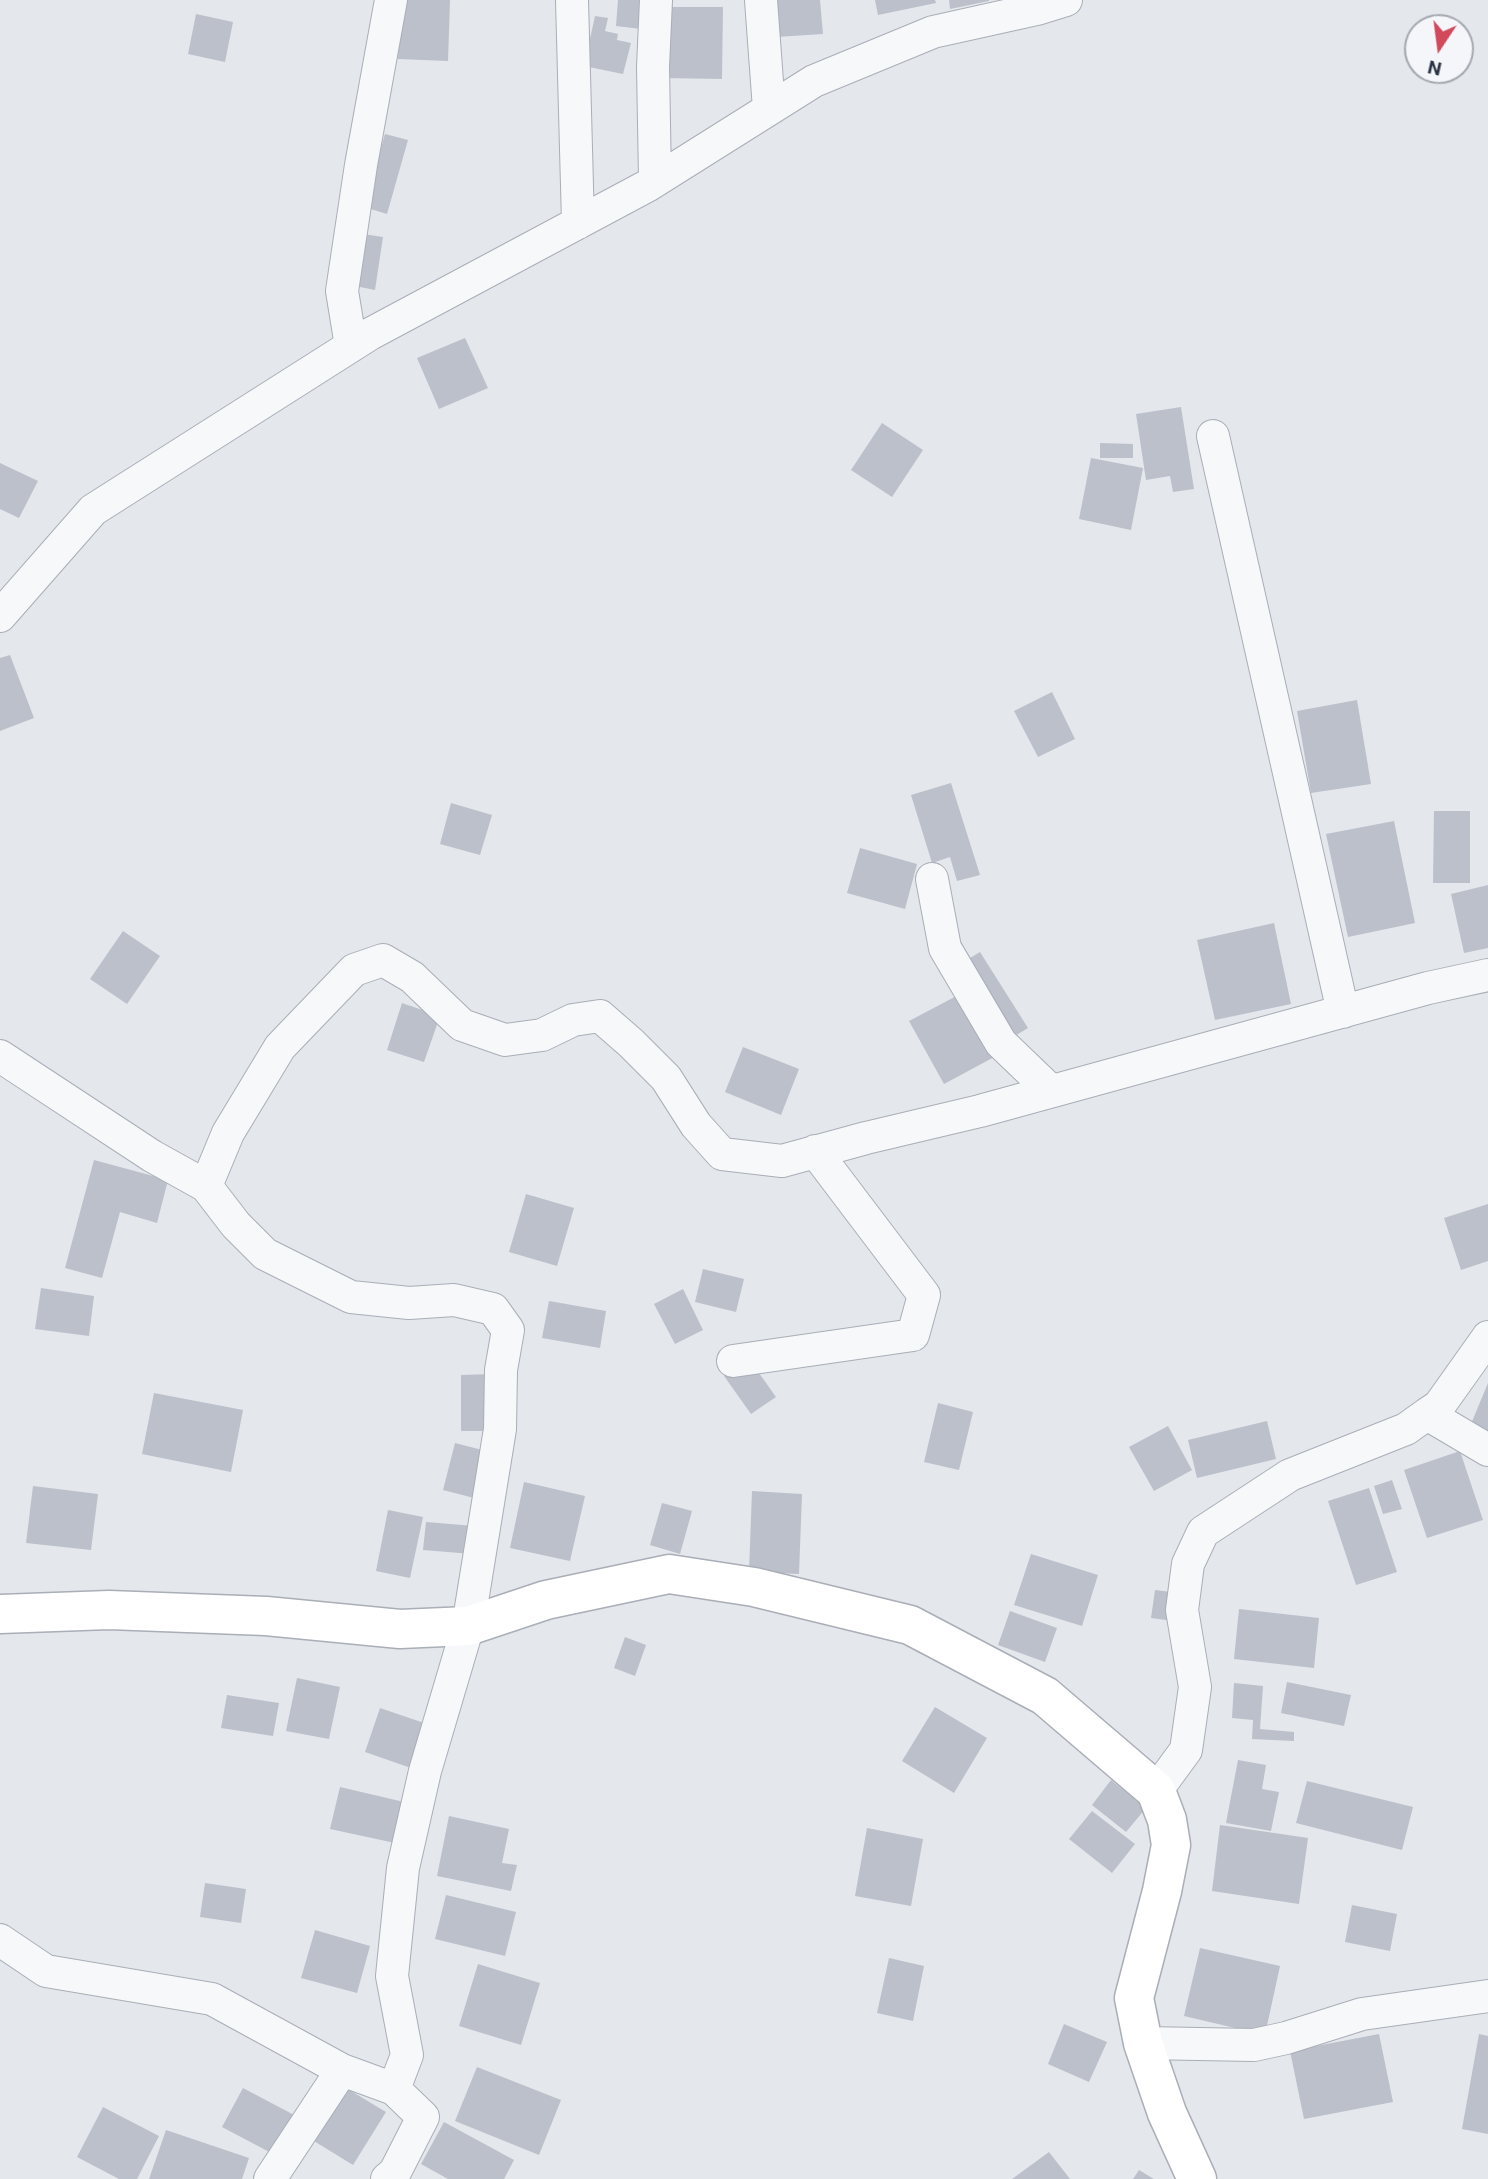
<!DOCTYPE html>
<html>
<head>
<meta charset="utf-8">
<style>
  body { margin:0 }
  #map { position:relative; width:1488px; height:2179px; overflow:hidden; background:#e4e7ec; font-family:Roboto,sans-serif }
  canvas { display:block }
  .north { position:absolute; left:1404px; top:14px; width:70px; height:70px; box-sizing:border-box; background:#f4f6f9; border:2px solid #a4a8b1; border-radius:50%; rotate:193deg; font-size:19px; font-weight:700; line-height:28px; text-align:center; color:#2b3445 }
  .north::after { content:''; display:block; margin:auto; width:24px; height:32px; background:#d1495b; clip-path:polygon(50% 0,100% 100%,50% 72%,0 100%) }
</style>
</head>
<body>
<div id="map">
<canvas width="1488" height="2179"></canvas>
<div class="north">N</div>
</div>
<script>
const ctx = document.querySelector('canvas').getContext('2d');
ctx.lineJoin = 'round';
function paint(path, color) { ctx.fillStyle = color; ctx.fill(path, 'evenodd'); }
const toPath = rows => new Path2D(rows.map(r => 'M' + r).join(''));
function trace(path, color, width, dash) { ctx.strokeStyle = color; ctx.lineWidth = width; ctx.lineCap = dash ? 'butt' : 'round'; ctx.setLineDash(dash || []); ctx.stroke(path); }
const building = toPath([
  [401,0,450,0,448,61,398,59],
  [618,0,653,0,649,30,616,26],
  [773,0,820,0,823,34,776,37],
  [875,0,935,0,936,3,878,15],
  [949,0,989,0,989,1,950,9],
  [661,7,723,7,722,79,661,78],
  [196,14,233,22,225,62,188,54],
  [595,16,608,18,605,31,618,34,617,40,631,43,623,74,584,66],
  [385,134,408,140,387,214,364,207],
  [363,234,383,237,375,290,355,286],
  [465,338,488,388,439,409,417,358],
  [1181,407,1194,489,1173,492,1170,476,1146,480,1136,414],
  [882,423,923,450,892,497,851,470],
  [1100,443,1133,444,1133,458,1100,458],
  [1091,458,1143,468,1131,530,1079,519],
  [0,463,38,481,19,518,0,509],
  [10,655,34,718,0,731,0,658],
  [1052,692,1075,739,1038,757,1014,711],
  [1357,700,1371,784,1311,793,1297,711],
  [951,783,980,875,957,881,950,857,932,863,911,795],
  [451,803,492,815,480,855,440,844],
  [1434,811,1470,811,1470,883,1433,883],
  [1394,821,1415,923,1348,937,1326,834],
  [860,848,917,864,905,909,847,893],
  [1488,885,1488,948,1464,953,1451,894],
  [1274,923,1291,1004,1215,1020,1197,940],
  [123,931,160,956,127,1004,90,979],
  [980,952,1028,1028,1008,1040,960,964],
  [964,992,998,1055,944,1084,909,1021],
  [402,1003,440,1016,424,1062,387,1050],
  [743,1047,799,1069,781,1115,725,1092],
  [94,1160,168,1180,157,1223,120,1212,102,1278,65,1268],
  [526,1194,574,1208,557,1266,509,1252],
  [1488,1204,1488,1261,1461,1270,1444,1218],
  [703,1269,744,1279,736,1312,695,1302],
  [41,1288,94,1296,89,1336,35,1329],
  [683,1289,703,1330,675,1344,654,1304],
  [549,1301,606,1311,600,1348,542,1338],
  [754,1366,776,1397,751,1414,724,1376],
  [491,1374,492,1431,461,1431,461,1375],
  [1488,1383,1488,1431,1471,1424],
  [154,1393,243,1410,231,1472,142,1454],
  [938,1403,973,1412,959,1470,924,1462],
  [1267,1421,1276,1459,1197,1478,1188,1440],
  [1168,1426,1192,1470,1154,1491,1129,1447],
  [455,1443,486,1451,474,1498,443,1490],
  [1460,1451,1483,1520,1427,1538,1404,1470],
  [1392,1480,1402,1509,1383,1514,1374,1486],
  [524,1482,585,1496,570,1561,510,1548],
  [33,1486,98,1494,91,1550,26,1543],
  [1369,1488,1397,1572,1356,1585,1328,1501],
  [752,1491,802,1494,799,1574,749,1572],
  [662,1503,692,1511,680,1554,650,1545],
  [388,1510,423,1517,410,1578,376,1571],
  [426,1522,474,1526,472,1554,423,1550],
  [1031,1554,1098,1575,1082,1626,1014,1605],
  [1155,1590,1179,1593,1174,1621,1151,1618],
  [1239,1609,1319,1618,1314,1668,1234,1659],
  [1010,1611,1057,1628,1045,1662,998,1645],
  [625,1637,646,1645,635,1676,614,1668],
  [297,1678,340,1687,329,1739,286,1731],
  [1287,1682,1351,1695,1344,1726,1281,1713],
  [1234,1683,1263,1686,1260,1729,1294,1732,1294,1741,1252,1739,1253,1720,1232,1718],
  [227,1695,279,1703,273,1736,221,1728],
  [935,1707,987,1738,954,1793,902,1761],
  [380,1708,427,1724,411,1768,365,1752],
  [1238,1760,1266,1765,1262,1789,1279,1792,1271,1831,1226,1823],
  [1111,1780,1146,1808,1126,1832,1092,1805],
  [1307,1781,1413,1807,1402,1850,1296,1823],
  [340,1787,404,1802,395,1843,330,1829],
  [1092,1811,1135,1844,1112,1873,1069,1839],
  [449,1816,509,1829,502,1863,517,1865,511,1891,437,1876],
  [1220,1825,1308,1838,1299,1904,1212,1891],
  [867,1828,923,1839,911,1906,855,1896],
  [205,1883,246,1889,241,1923,200,1917],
  [446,1895,516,1912,505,1956,435,1939],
  [1352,1905,1397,1914,1390,1951,1345,1942],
  [315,1930,370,1946,357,1993,301,1978],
  [1200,1948,1280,1966,1265,2035,1184,2016],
  [889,1958,924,1966,913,2021,877,2013],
  [478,1964,540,1983,521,2045,459,2026],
  [1064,2024,1107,2042,1089,2082,1048,2064],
  [1379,2034,1393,2102,1304,2119,1290,2051],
  [1479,2034,1488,2036,1488,2134,1462,2129],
  [477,2067,561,2100,539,2155,455,2121],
  [341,2085,386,2112,353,2165,309,2138],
  [243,2088,296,2116,275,2155,222,2127],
  [103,2107,159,2136,137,2179,119,2179,77,2157],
  [444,2122,514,2160,504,2179,448,2179,421,2164],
  [166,2130,249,2158,242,2179,149,2179],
  [1049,2152,1070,2179,1012,2179],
  [1139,2170,1154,2179,1133,2179]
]);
const minor = toPath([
  [572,0,578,223],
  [761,0,769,109],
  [655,180,653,67,656,0],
  [351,346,342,291,361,165,391,0],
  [1213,436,1343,1012],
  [0,616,93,510,370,334,647,186,814,81,933,32,1037,9,1066,0],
  [932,879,945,948,1001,1043,1051,1091],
  [0,1056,152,1156,206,1186,236,1225,265,1254,351,1297,409,1303,454,1300,493,1309,508,1330,501,1370,500,1429,468,1626,425,1771,403,1868,392,1976,407,2055,394,2089,342,2070,270,2179],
  [206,1186,228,1133,280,1047,354,970,383,960,412,977,462,1025,505,1040,542,1035,573,1020,600,1016,631,1043,666,1078,696,1125,722,1154,782,1161,866,1138,980,1111,1428,988,1488,975],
  [733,1361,913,1335,924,1295,815,1151],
  [1427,1414,1488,1450],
  [1156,1791,1186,1750,1195,1687,1182,1610,1188,1564,1203,1532,1290,1475,1406,1429,1427,1414,1439,1406,1488,1337],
  [0,1940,46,1971,212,1999,342,2070],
  [1143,2043,1254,2045,1286,2038,1362,2014,1488,1996],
  [387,2179,395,2172,423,2117,394,2089]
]);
const secondary = toPath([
  [0,1614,109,1610,266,1616,400,1629,468,1626,546,1600,669,1574,754,1587,910,1625,1045,1696,1156,1791,1167,1820,1171,1845,1162,1891,1134,1998,1143,2043,1167,2113,1197,2179]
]);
paint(building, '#bbc0ca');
trace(minor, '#a9aeb7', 34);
trace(secondary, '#a9aeb7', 41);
trace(minor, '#f7f8fa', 32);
trace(secondary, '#fff', 38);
</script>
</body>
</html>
